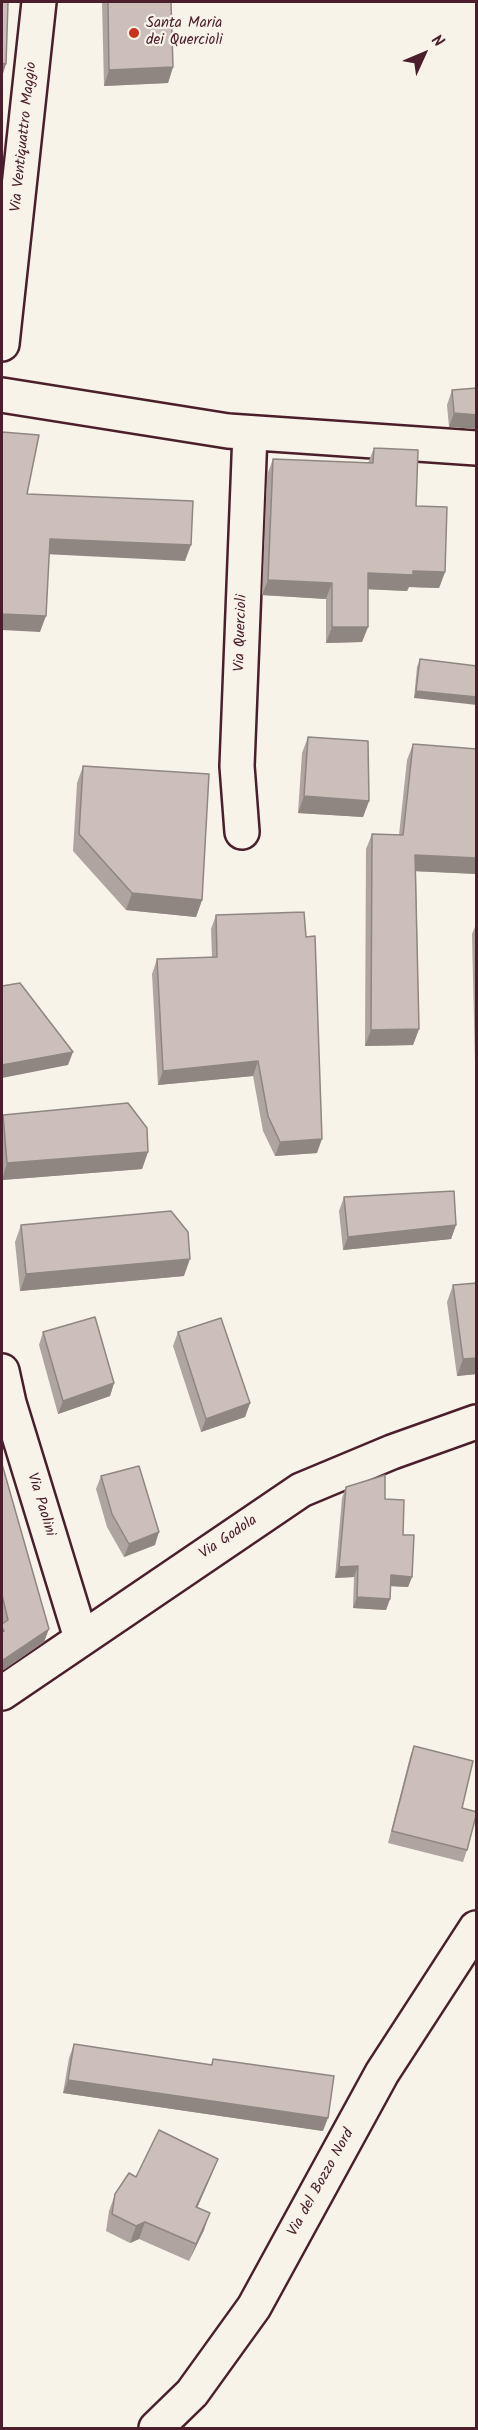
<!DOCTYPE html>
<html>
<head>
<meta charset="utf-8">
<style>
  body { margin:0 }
  #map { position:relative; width:478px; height:2430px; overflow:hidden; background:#f7f3e8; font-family:Kalam,sans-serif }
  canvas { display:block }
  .frame { position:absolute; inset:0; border:3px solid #4a1f2b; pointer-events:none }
  .north { position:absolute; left:394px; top:24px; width:60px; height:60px; -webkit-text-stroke:4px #f7f3e8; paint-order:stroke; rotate:46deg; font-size:16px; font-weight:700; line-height:24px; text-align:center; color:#4a1f2b }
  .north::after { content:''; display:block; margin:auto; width:21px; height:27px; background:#4a1f2b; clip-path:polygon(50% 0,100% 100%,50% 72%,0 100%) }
</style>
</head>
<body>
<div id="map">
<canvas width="478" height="2430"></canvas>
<div class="frame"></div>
<div class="north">N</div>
</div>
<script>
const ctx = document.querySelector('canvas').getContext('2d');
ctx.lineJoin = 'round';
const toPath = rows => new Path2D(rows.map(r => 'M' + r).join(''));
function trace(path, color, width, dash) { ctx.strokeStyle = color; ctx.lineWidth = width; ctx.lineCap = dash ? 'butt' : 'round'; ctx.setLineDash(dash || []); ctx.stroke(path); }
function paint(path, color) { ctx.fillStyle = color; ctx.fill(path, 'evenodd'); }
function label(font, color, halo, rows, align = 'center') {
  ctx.font = font + ' Kalam,sans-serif'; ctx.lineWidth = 4.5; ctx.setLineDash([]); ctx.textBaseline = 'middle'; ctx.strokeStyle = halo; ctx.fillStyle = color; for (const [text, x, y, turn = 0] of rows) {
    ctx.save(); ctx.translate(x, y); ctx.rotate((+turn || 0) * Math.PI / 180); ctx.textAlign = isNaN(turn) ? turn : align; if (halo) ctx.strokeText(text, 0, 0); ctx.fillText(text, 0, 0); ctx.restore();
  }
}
const street = toPath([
  [2,344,39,2],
  [2,395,228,431,476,448],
  [242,832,237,766,250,433],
  [2,1371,9,1403,81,1638],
  [2,1693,301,1490,392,1452,476,1422],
  [156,2428,192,2393,254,2307,382,2073,476,1928]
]);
const wall = toPath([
  [102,2,171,2,173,67,168,83,104,86],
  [477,388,449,427,447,405,452,390],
  [374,448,416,506,445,572,439,588,409,587,407,591,368,589,368,627,362,642,326,643,326,599,262,595,267,475,273,459,368,463],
  [420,659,477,666,414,698,417,667],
  [308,737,369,801,363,817,298,813,302,753],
  [413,744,477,874,416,871,419,1029,413,1045,365,1046,366,849,372,834,399,835,407,760],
  [83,766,202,900,196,917,126,910,73,851,77,783],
  [216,915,317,1153,275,1156,263,1131,253,1076,158,1085,152,974,157,959,212,958,211,929],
  [477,922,477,1062,475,1062,472,934],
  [3,1115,148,1152,142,1169,2,1180,2,1120],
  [344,1197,456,1225,451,1239,343,1250,339,1211],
  [21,1225,184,1276,20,1291,15,1242],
  [477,1283,477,1374,457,1376,447,1302,453,1285],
  [43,1332,114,1383,110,1396,58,1414,39,1345],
  [178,1332,250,1403,245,1417,201,1432,173,1346],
  [2,1464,44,1642,2,1671],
  [101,1476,155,1545,124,1557,107,1527,96,1489],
  [346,1487,385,1499,403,1535,412,1577,408,1587,391,1586,390,1599,386,1610,353,1608,354,1577,335,1578,342,1498],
  [414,1746,462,1808,467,1850,463,1862,388,1843,410,1757],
  [74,2044,211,2065,213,2059,323,2131,63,2093,69,2058],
  [218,2159,211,2176,197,2208,204,2230,189,2261,139,2239,130,2243,106,2231,109,2211,115,2194,136,2177]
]);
const shadedWall = toPath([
  [2,63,6,64,2,77],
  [173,67,168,83,104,86,109,70],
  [454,413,477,415,477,429,449,427],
  [50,539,191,545,185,561,44,554],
  [413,571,445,572,439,588,409,587,407,591,362,589,368,573],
  [268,580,332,583,326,599,262,595],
  [2,614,46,616,40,632,2,630],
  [332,627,368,627,362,642,326,643],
  [416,691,477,697,477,705,414,698],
  [304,796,369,801,363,817,298,813],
  [415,855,477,858,477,874,410,871],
  [132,893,202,900,196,917,126,910],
  [419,1029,413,1045,365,1046,371,1030],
  [73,1052,68,1065,2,1078,2,1065],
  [258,1061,253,1076,158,1085,163,1071],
  [322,1139,317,1153,275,1156,280,1142],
  [148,1152,142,1169,2,1180,7,1163],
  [456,1225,451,1239,343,1250,348,1237],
  [190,1259,184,1276,20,1291,26,1274],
  [477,1358,477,1374,457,1376,463,1359],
  [114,1383,110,1396,58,1414,63,1401],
  [250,1403,245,1417,201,1432,206,1419],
  [159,1532,155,1545,124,1557,129,1544],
  [358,1566,354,1577,335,1578,339,1567],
  [391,1575,412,1577,408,1587,387,1586],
  [357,1597,390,1599,386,1610,353,1608],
  [49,1629,44,1642,2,1671,2,1665,3,1660],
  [68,2080,328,2118,323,2131,63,2093],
  [218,2159,211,2176,190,2224,196,2207],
  [210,2213,204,2230,189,2261,196,2244],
  [145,2222,139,2239,130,2243,136,2226]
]);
const building = toPath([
  [2,2,8,2,6,64,2,63,2,2],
  [108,2,171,2,173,67,109,70,108,2],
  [477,388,477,415,454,413,452,390,477,388],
  [2,432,39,435,27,494,193,501,191,545,50,539,46,616,2,614,2,432],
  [374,448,418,450,416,506,447,507,445,572,413,571,413,575,368,573,368,627,332,627,332,583,268,580,273,459,373,463,374,448],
  [420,659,477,666,477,697,416,691,420,659],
  [308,737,368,741,369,801,304,796,308,737],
  [413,744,477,749,477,858,415,855,419,1029,371,1030,372,834,403,835,413,744],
  [83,766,209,774,202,900,132,893,79,834,83,766],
  [304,912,306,937,315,936,322,1139,280,1142,268,1116,258,1061,163,1071,157,959,217,957,216,915,304,912],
  [20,983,73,1052,2,1065,2,986,20,983],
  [128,1103,147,1128,148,1152,7,1163,3,1115,128,1103],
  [454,1191,456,1225,348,1237,344,1197,454,1191],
  [171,1211,188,1232,190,1259,26,1274,21,1225,171,1211],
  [477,1283,477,1358,463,1359,453,1285,477,1283],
  [95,1317,114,1383,63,1401,43,1332,95,1317],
  [221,1318,250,1403,206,1419,178,1332,221,1318],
  [2,1464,49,1629,3,1660,2,1657,2,1632,4,1631,2,1627,2,1624,8,1620,2,1595,2,1464],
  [139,1466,159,1532,129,1544,112,1514,101,1476,139,1466],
  [385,1475,385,1499,404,1500,403,1535,414,1535,412,1577,391,1575,390,1599,357,1597,358,1566,339,1567,346,1487,385,1475],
  [414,1746,473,1761,462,1808,477,1812,467,1850,392,1831,414,1746],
  [74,2044,212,2065,213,2059,334,2076,328,2118,68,2080,74,2044],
  [159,2130,218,2159,196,2207,210,2213,196,2244,145,2222,136,2226,112,2214,115,2194,129,2173,136,2177,159,2130]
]);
const markers = [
  [134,33,6,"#c8321e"]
];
const poiNames = [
  ["Santa Maria",146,24],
  ["dei Quercioli",146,41]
];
const streetNames = [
  ["Via Ventiquattro Maggio",25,137,-84],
  ["Via Quercioli",242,633,-88],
  ["Via Paolini",40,1505,73],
  ["Via Godola",229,1538,-34],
  ["Via del Bozzo Nord",322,2183,-61]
];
trace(street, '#4a1f2b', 38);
trace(street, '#f7f3e8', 33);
paint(wall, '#afa49f');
paint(shadedWall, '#8f8682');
paint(building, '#ccbfb9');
trace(building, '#8f8682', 1.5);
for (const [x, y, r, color] of markers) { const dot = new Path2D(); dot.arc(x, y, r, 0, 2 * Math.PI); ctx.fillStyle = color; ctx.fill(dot); trace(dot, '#f7f3e8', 2); }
label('15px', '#4a1f2b', '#f7f3e8', poiNames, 'left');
label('15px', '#4a1f2b', '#f7f3e8', streetNames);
</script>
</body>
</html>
